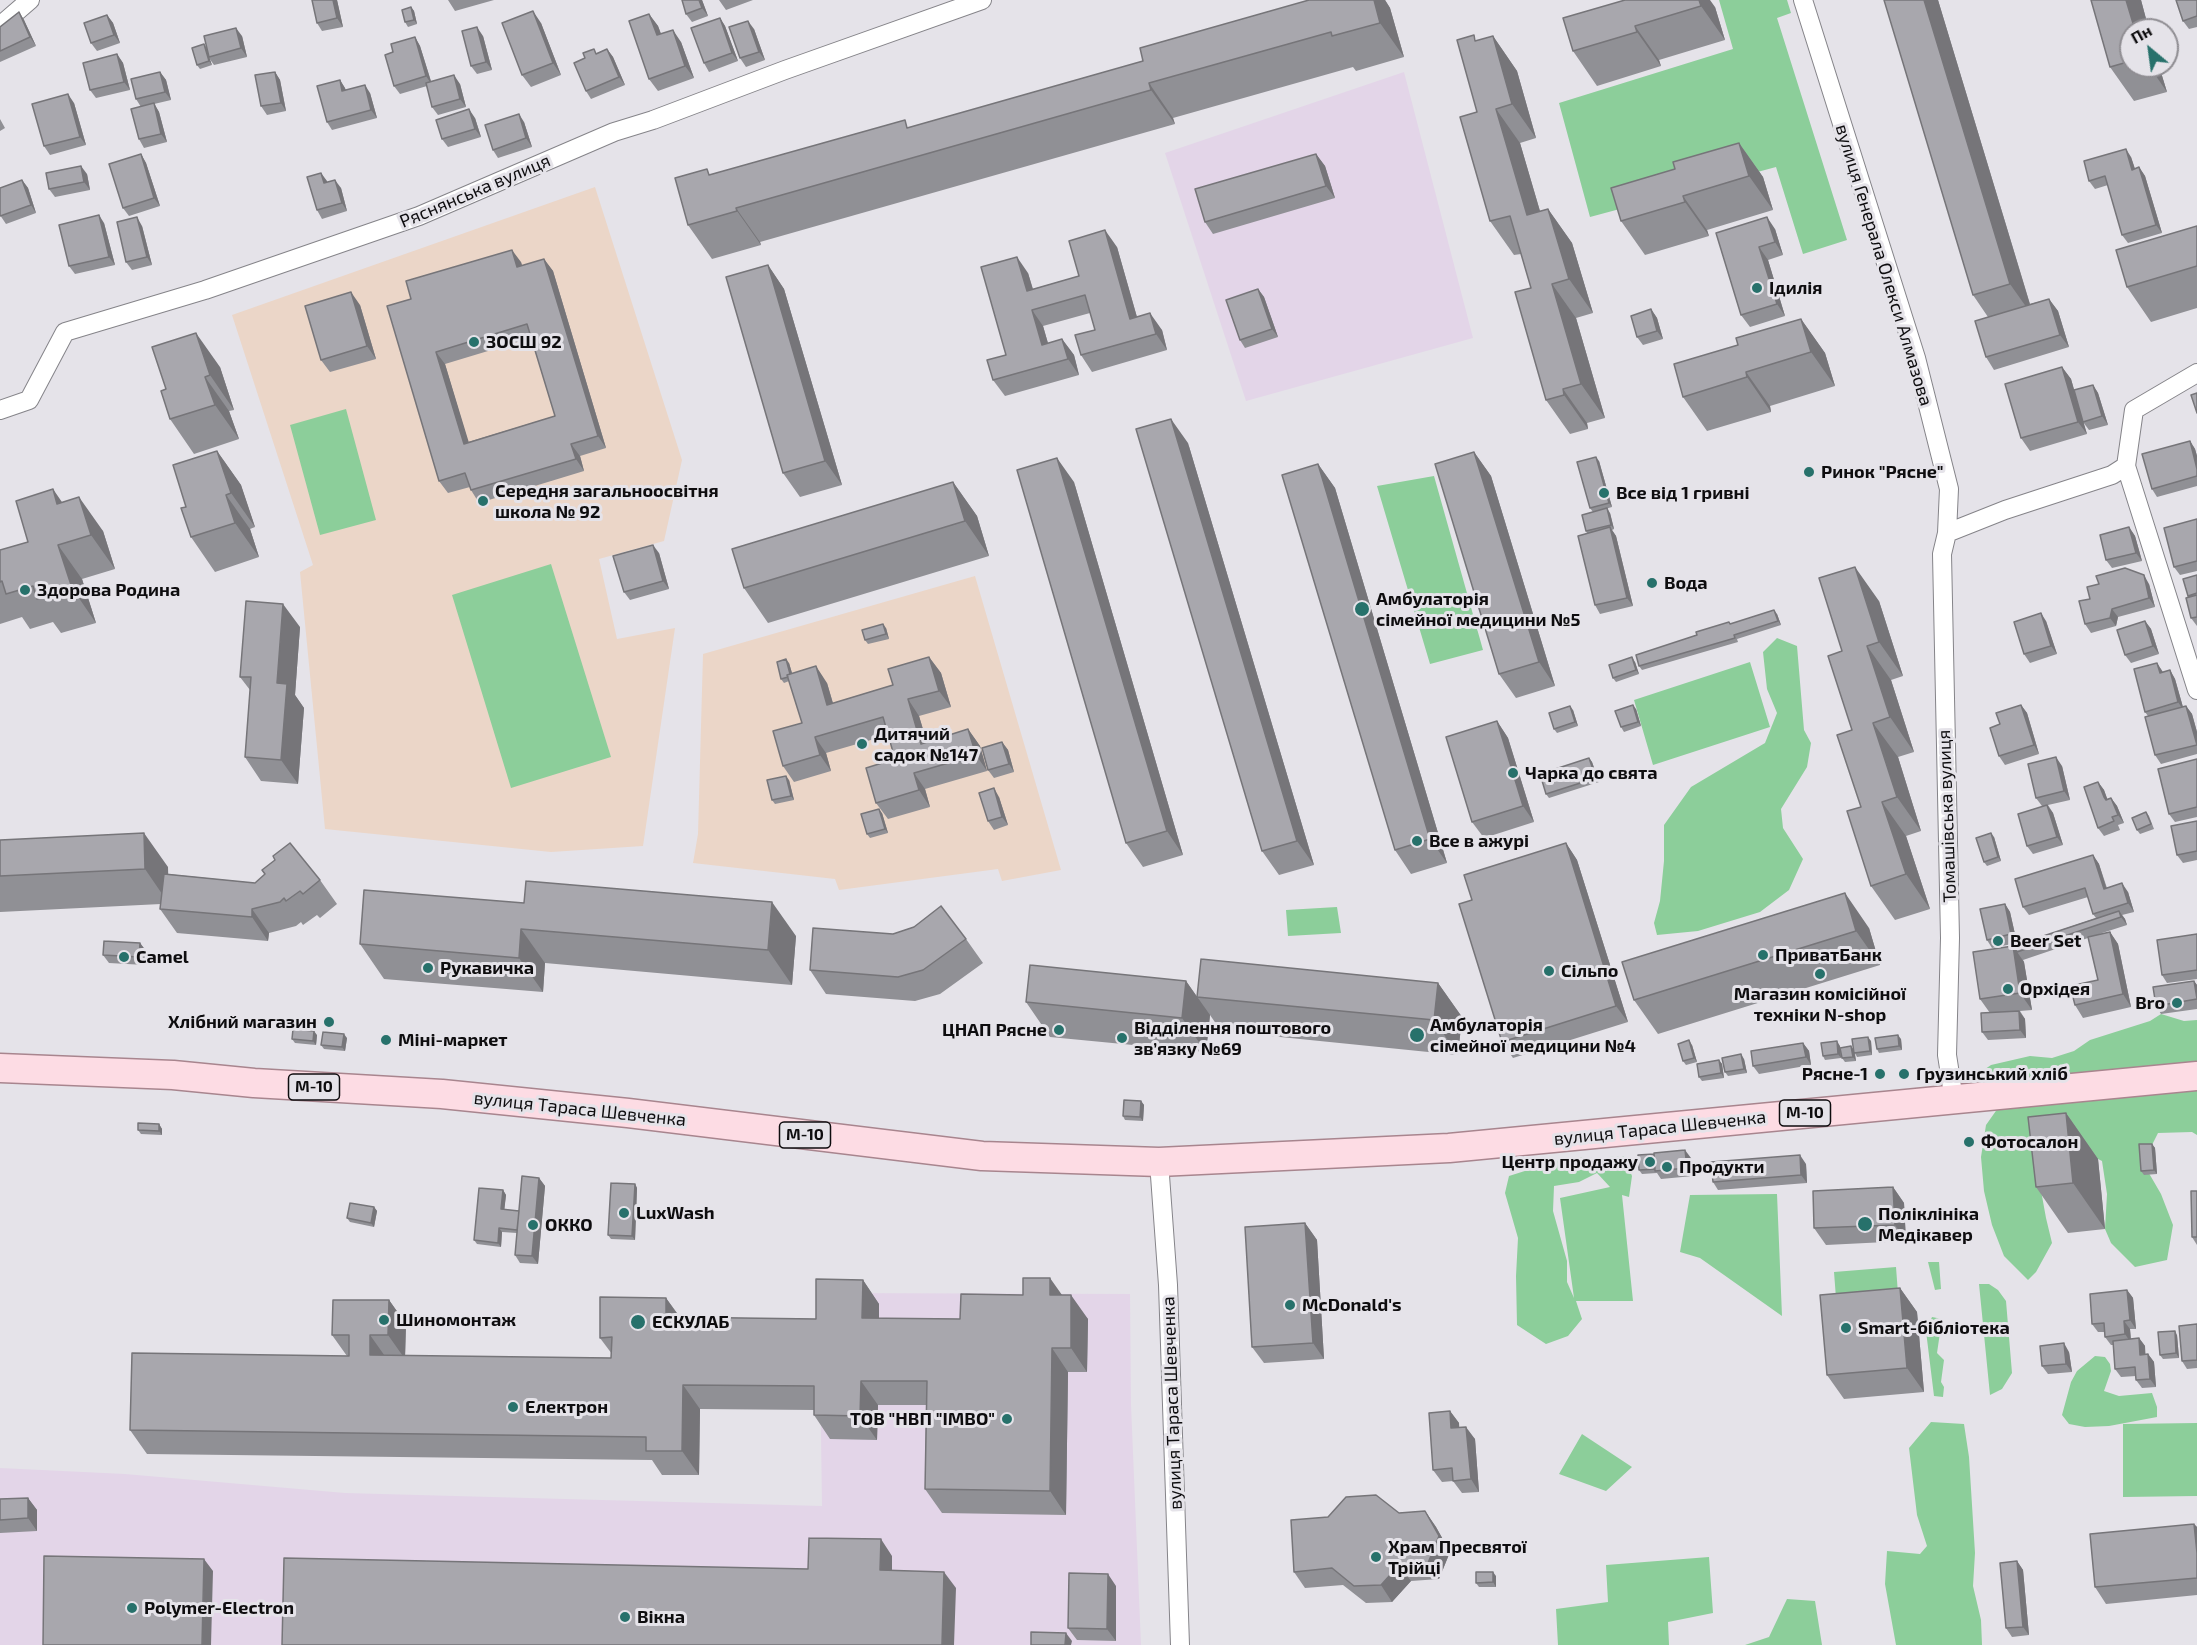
<!DOCTYPE html>
<html>
<head>
<meta charset="utf-8">
<style>
  body { margin:0 }
  #map { position:relative; width:2197px; height:1645px; overflow:hidden; background:#e5e3e9; font-family:"Exo 2",sans-serif }
  canvas { display:block }
  .north { position:absolute; left:2119px; top:18px; width:60px; height:60px; box-sizing:border-box; background:#e5e3e9; border:2px solid #8f8d92; border-radius:50%; rotate:331deg; font-size:16px; font-weight:700; line-height:24px; text-align:center; color:#0e0d0f }
  .north::after { content:''; display:block; margin:auto; width:21px; height:27px; background:#27716b; clip-path:polygon(50% 0,100% 100%,50% 72%,0 100%) }
</style>
</head>
<body>
<div id="map">
<canvas width="2197" height="1645"></canvas>
<div class="north">Пн</div>
</div>
<script>
const ctx = document.querySelector('canvas').getContext('2d');
ctx.lineJoin = 'round';
function paint(path, color) { ctx.fillStyle = color; ctx.fill(path, 'evenodd'); }
const toPath = rows => new Path2D(rows.map(r => 'M' + r).join(''));
function trace(path, color, width, dash) { ctx.strokeStyle = color; ctx.lineWidth = width; ctx.lineCap = dash ? 'butt' : 'round'; ctx.setLineDash(dash || []); ctx.stroke(path); }
function label(font, color, halo, rows, align = 'center') {
  ctx.font = font + ' "Exo 2",sans-serif'; ctx.lineWidth = 6; ctx.setLineDash([]); ctx.textBaseline = 'middle'; ctx.strokeStyle = halo; ctx.fillStyle = color; for (const [text, x, y, turn = 0] of rows) {
    ctx.save(); ctx.translate(x, y); ctx.rotate((+turn || 0) * Math.PI / 180); ctx.textAlign = isNaN(turn) ? turn : align; if (halo) ctx.strokeText(text, 0, 0); ctx.fillText(text, 0, 0); ctx.restore();
  }
}
const industrial = toPath([
  [1404,72,1473,338,1246,401,1165,153],
  [819,1293,1130,1294,1131,1405,1141,1645,0,1645,0,1468,125,1474,345,1493,822,1506]
]);
const education = toPath([
  [595,187,682,460,664,541,599,559,617,639,675,628,643,846,551,852,325,829,300,572,313,565,232,315],
  [975,576,1061,870,1002,881,998,869,839,890,835,879,693,863,698,834,703,654]
]);
const green = toPath([
  [1719,0,1787,0,1791,13,1777,18,1847,240,1803,254,1776,167,1590,217,1559,103,1733,49],
  [346,409,376,520,320,535,290,425],
  [1434,476,1483,650,1430,664,1377,486],
  [551,564,611,757,511,788,452,595],
  [1777,638,1797,646,1804,730,1811,743,1807,767,1781,809,1783,828,1803,859,1789,890,1760,912,1698,931,1657,935,1654,923,1660,901,1664,861,1664,825,1691,787,1765,743,1777,713,1767,689,1763,652],
  [1750,662,1770,727,1653,765,1634,700],
  [1337,907,1341,933,1288,936,1286,910],
  [2161,1014,2184,1021,2197,1020,2197,1063,2165,1068,2134,1067,2103,1080,1988,1089,1975,1076,1991,1065,2030,1056,2052,1058,2074,1051,2090,1040,2150,1021],
  [2197,1080,2197,1135,2192,1132,2158,1133,2143,1163,2161,1194,2173,1225,2167,1260,2135,1267,2111,1243,2105,1229,2107,1194,2102,1161,2098,1159,2040,1185,2046,1218,2052,1243,2036,1272,2028,1280,2004,1256,1992,1225,1984,1191,1981,1157,1986,1125,2005,1098],
  [1624,1156,1632,1176,1629,1197,1622,1195,1633,1301,1576,1301,1582,1319,1568,1336,1546,1344,1517,1325,1516,1276,1518,1238,1505,1193,1509,1176,1569,1157,1593,1158],
  [1597,1173,1610,1187,1560,1198,1574,1298,1567,1282,1567,1261,1553,1211,1554,1186,1579,1182],
  [1777,1194,1782,1316,1700,1258,1680,1252,1690,1195],
  [1928,1262,1939,1262,1941,1289,1935,1290],
  [1896,1267,1899,1307,1837,1311,1834,1272],
  [1979,1284,1989,1284,1998,1290,2006,1301,2012,1373,2002,1389,1990,1395],
  [1932,1317,1942,1319,1937,1353,1944,1360,1941,1382,1944,1387,1943,1397,1934,1396,1926,1331],
  [2095,1356,2105,1357,2110,1364,2111,1371,2104,1391,2119,1396,2152,1393,2157,1407,2157,1417,2109,1426,2085,1427,2069,1424,2062,1415,2071,1382,2077,1371],
  [1931,1422,1964,1424,1969,1457,1975,1553,1973,1586,1981,1620,1982,1645,1896,1645,1885,1584,1887,1551,1920,1554,1927,1546,1917,1515,1909,1448],
  [2197,1423,2197,1496,2123,1497,2123,1424],
  [1582,1434,1632,1467,1606,1491,1559,1474],
  [1709,1557,1713,1613,1668,1622,1669,1645,1558,1645,1556,1609,1608,1602,1606,1565],
  [1787,1599,1815,1601,1822,1645,1745,1645,1769,1637]
]);
const street = toPath([
  [1803,0,1916,358,1949,489,1947,533,1942,554,1950,938,1947,1055,1954,1100],
  [0,26,30,0],
  [0,410,29,400,65,332,205,290,419,216,614,132,653,120,785,70,982,0],
  [2126,466,2197,690],
  [1947,533,2005,510,2112,475,2126,466,2134,410,2197,373],
  [1159,1162,1168,1285,1180,1645]
]);
const primary = toPath([
  [0,1068,173,1075,254,1083,442,1094,628,1113,982,1156,1159,1162,1449,1148,2197,1076]
]);
const wall = toPath([
  [312,0,337,0,343,27,322,31,317,23],
  [448,0,494,0,455,11],
  [682,0,702,0,708,16,692,22,686,14],
  [719,0,753,0,726,10],
  [1309,0,1385,0,1390,8,1404,57,1356,71,1353,67,1173,118,1175,124,760,242,761,245,712,259,688,225,711,175,910,128,1143,61],
  [1625,0,1715,7,1725,40,1659,60,1661,66,1597,86,1573,51],
  [1884,0,1938,0,2030,304,2049,299,2058,311,2069,347,1994,370,1986,357,1988,317,1973,295],
  [2141,0,2149,30,2131,30,2131,66,2159,66,2167,92,2134,101,2110,67],
  [2197,0,2197,27,2189,29,2183,21],
  [411,7,414,11,417,24,408,27,405,22],
  [19,12,24,20,36,46,0,62,0,27],
  [649,14,658,26,661,34,681,42,694,78,658,91,649,79],
  [107,15,113,23,120,43,97,51,91,43],
  [720,18,725,26,738,61,709,72,704,63],
  [541,23,561,75,531,87,522,75],
  [754,29,765,60,746,67,740,58],
  [242,36,247,57,214,65,209,58,212,65,200,69,197,65,204,44,206,48],
  [483,36,492,70,477,74,471,66],
  [1493,36,1517,71,1536,138,1520,143,1540,211,1548,209,1572,243,1593,313,1576,318,1605,418,1587,423,1588,429,1570,434,1546,400,1531,288,1521,254,1514,255,1490,221,1477,112,1478,41],
  [415,37,420,46,431,81,460,84,466,107,438,115,432,107,427,86,400,94,394,86,393,52],
  [607,49,613,57,625,85,591,99,586,91,597,53],
  [117,54,123,63,130,90,96,98,90,90],
  [160,72,166,80,171,100,154,104,159,112,167,142,144,148,139,139,141,107,136,99],
  [275,72,280,80,286,111,267,115,261,106],
  [340,80,346,90,370,93,377,118,332,130,327,122],
  [74,103,86,145,50,155,44,146],
  [475,118,481,137,448,147,442,139],
  [0,119,5,128,0,131],
  [524,122,532,147,498,158,493,150],
  [1739,143,1763,177,1773,210,1707,230,1709,236,1645,255,1621,221,1675,169],
  [141,154,146,163,160,206,129,216,123,208],
  [1316,154,1325,166,1335,198,1213,234,1205,222],
  [2131,157,2135,169,2139,167,2145,176,2162,233,2128,243,2122,235,2108,185,2095,189,2089,181],
  [321,173,327,182,341,188,347,211,322,219,317,210],
  [87,174,90,190,55,197,49,189],
  [22,180,28,188,36,213,6,224,0,215],
  [104,223,115,265,75,274,69,266],
  [142,226,152,265,132,270,126,262],
  [2197,226,2197,308,2151,322,2127,287],
  [1775,229,1783,255,1768,260,1785,316,1750,327,1741,315,1716,233],
  [1117,247,1137,317,1162,330,1167,350,1092,372,1081,355,1095,330,1090,313,1043,326,1048,343,1062,339,1074,355,1079,375,1005,396,993,380,1006,355,1028,273,1033,289,1079,276],
  [544,259,553,271,606,448,580,456,584,471,479,503,471,490,470,487,448,493,439,481,411,299,521,262,522,266],
  [531,338,555,416,468,442,445,364],
  [768,265,784,289,842,485,800,497,783,473],
  [1258,289,1264,297,1278,337,1245,348,1240,340],
  [360,305,376,359,330,372,321,360],
  [1651,309,1657,318,1663,339,1643,345,1637,337],
  [1801,319,1825,353,1835,386,1770,406,1771,412,1707,431,1683,397,1738,345],
  [220,367,234,410,229,411,239,439,194,454,170,419,161,391],
  [2062,367,2071,379,2074,390,2093,385,2098,393,2108,425,2089,430,2083,422,2087,434,2030,451,2021,438],
  [2190,441,2195,449,2197,456,2197,486,2157,497,2152,489],
  [1188,443,1314,865,1279,875,1262,851],
  [217,451,241,485,255,527,250,529,259,557,215,572,191,537],
  [1474,452,1491,476,1555,686,1516,698,1499,674],
  [1599,461,1612,507,1598,511,1610,513,1614,529,1612,530,1616,536,1633,606,1600,614,1595,605,1587,533,1586,531,1593,512,1590,508],
  [1318,464,1335,488,1447,863,1411,874,1395,850],
  [953,482,977,516,989,556,768,623,744,588],
  [1074,482,1183,855,1143,867,1126,843],
  [62,502,103,531,115,569,82,579,96,623,61,633,53,622,30,629,22,617,0,624,0,550,28,542],
  [2197,519,2197,571,2180,575,2174,567],
  [2129,527,2135,536,2142,561,2112,568,2106,560],
  [659,553,669,589,630,600,624,592],
  [2197,575,2197,626,2191,618,2188,596],
  [2149,584,2155,607,2118,617,2116,626,2091,633,2085,624],
  [1879,601,1903,676,1891,680,1914,752,1898,757,1921,831,1906,836,1930,909,1895,920,1871,886,1842,651],
  [1777,614,1781,625,1737,639,1738,642,1642,670,1639,666,1731,624],
  [2046,621,2057,654,2030,663,2024,654],
  [2145,621,2151,629,2159,654,2131,663,2125,655],
  [300,627,295,695,304,708,298,784,261,781,245,757,250,690,240,677],
  [886,628,889,639,868,644,865,640],
  [929,657,941,673,951,707,919,716,927,742,968,729,980,746,987,771,925,789,930,807,888,819,876,803,895,759,888,735,826,753,831,771,794,782,783,766,802,723,789,681,784,683,781,679,789,663,792,673,827,683,833,703,893,685],
  [1635,662,1639,674,1616,682,1613,678],
  [2157,663,2163,672,2170,670,2175,679,2183,707,2186,706,2192,714,2197,732,2197,754,2161,764,2155,755,2148,716,2145,712],
  [2021,705,2027,713,2039,754,2005,765,1999,756,2000,724],
  [1636,709,1641,726,1624,732,1621,727],
  [1573,710,1578,726,1557,733,1554,729],
  [1497,721,1508,738,1534,822,1484,838,1472,822],
  [1002,742,1008,750,1014,772,994,778,988,770],
  [1589,758,1592,762,1599,782,1549,798,1546,794],
  [2197,759,2197,817,2175,822,2169,814],
  [2062,766,2070,800,2048,805,2053,813,2063,845,2033,854,2027,846,2042,806,2036,798],
  [789,780,794,800,775,804,772,800],
  [2098,782,2104,790,2107,799,2111,798,2117,806,2124,823,2118,825,2120,830,2104,836,2098,828],
  [999,797,1008,825,994,830,988,821],
  [2146,812,2149,816,2154,829,2140,834,2137,830],
  [882,813,888,833,870,838,867,834],
  [2197,821,2197,860,2183,863,2177,855],
  [1994,837,2001,861,1987,866,1984,862],
  [0,840,168,867,168,874,255,883,265,875,262,870,320,880,337,904,320,918,317,915,303,925,301,922,296,926,269,933,268,941,177,933,160,909,161,904,0,912],
  [1566,843,1577,860,1628,1022,1513,1058,1502,1042,1472,900],
  [2093,855,2099,864,2107,888,2128,892,2134,912,2122,915,2125,919,2127,925,2099,934,2110,932,2118,944,2131,1007,2083,1018,2075,1005,2098,980,2088,938,2023,960,2024,962,2032,1010,2020,1011,2025,1019,2026,1038,1988,1040,1982,1032,1990,1013,1980,999,2013,946,2096,918,2093,914,2088,897,2029,915,2023,907],
  [364,890,796,936,792,985,545,963,543,992,384,979,360,944],
  [2005,904,2010,912,2017,943,1992,948,1987,940],
  [1869,928,1880,965,1658,1034,1634,1000,1622,962],
  [2197,934,2197,979,2167,983,2162,975],
  [966,939,983,963,940,994,915,1001,826,994,810,970],
  [140,943,146,951,145,965,109,963,103,955],
  [1186,981,1197,997,1438,983,1462,1017,1458,1055,1221,1031,1210,1015,1206,1052,1050,1037,1026,1002],
  [2194,981,2197,985,2197,1009,2161,1014,2156,1006],
  [317,1035,316,1045,295,1043,292,1039],
  [347,1038,345,1051,324,1049,321,1045],
  [1901,1039,1902,1050,1879,1053,1877,1049],
  [1871,1041,1872,1055,1857,1057,1855,1053,1856,1061,1845,1062,1842,1058,1854,1050],
  [1803,1043,1809,1051,1811,1065,1759,1074,1753,1066],
  [1692,1045,1697,1062,1686,1065,1683,1061],
  [1840,1046,1841,1058,1825,1060,1823,1056],
  [1744,1059,1747,1073,1728,1076,1725,1072],
  [1719,1060,1722,1064,1724,1078,1702,1081,1699,1077],
  [1141,1101,1144,1105,1143,1121,1125,1120,1123,1116],
  [2066,1113,2098,1159,2105,1229,2068,1233,2036,1187],
  [159,1124,162,1129,162,1135,141,1134,138,1130],
  [2152,1144,2155,1148,2157,1174,2144,1175,2141,1171],
  [1691,1158,1693,1176,1661,1179,1657,1173,1642,1174,1639,1170],
  [1806,1164,1807,1183,1718,1190,1713,1182],
  [539,1178,545,1186,538,1264,520,1263,515,1255,517,1233,502,1232,501,1247,477,1244,474,1240,503,1190,506,1195,504,1210,519,1211],
  [635,1184,637,1188,635,1240,611,1239,608,1235],
  [1893,1187,1904,1203,1906,1241,1826,1245,1814,1228],
  [2197,1191,2197,1245,2192,1237],
  [374,1207,377,1211,374,1227,350,1222,347,1218],
  [1305,1223,1317,1240,1324,1359,1264,1363,1252,1347],
  [863,1280,879,1304,879,1318,960,1319,1062,1295,1088,1319,1087,1372,1068,1372,1066,1515,942,1513,925,1489,926,1405,878,1405,877,1440,830,1439,814,1415,814,1410,700,1409,699,1475,662,1475,652,1460,147,1454,130,1430,347,1356,332,1335,389,1300,406,1324,405,1356,611,1358,612,1354,600,1338,666,1298,680,1317,816,1319],
  [1900,1288,1917,1312,1924,1392,1844,1399,1827,1375],
  [2127,1290,2133,1298,2136,1329,2130,1329,2131,1339,2139,1338,2145,1346,2145,1354,2148,1354,2154,1362,2156,1387,2142,1388,2136,1380,2136,1376,2121,1377,2115,1369,2113,1345,2111,1345,2105,1337,2104,1332,2098,1332,2092,1324],
  [2197,1324,2197,1368,2187,1369,2182,1361],
  [2177,1335,2179,1358,2163,1359,2160,1355],
  [2069,1352,2072,1372,2048,1374,2042,1366],
  [1450,1411,1459,1423,1459,1427,1475,1439,1479,1492,1462,1493,1453,1481,1442,1482,1433,1470],
  [28,1498,37,1510,37,1531,0,1533,0,1499],
  [1425,1511,1436,1527,1450,1552,1439,1579,1411,1581,1392,1602,1366,1603,1343,1585,1305,1588,1294,1572,1399,1513],
  [2194,1524,2197,1527,2197,1595,2106,1604,2095,1587],
  [2017,1561,2023,1570,2029,1635,2012,1637,2006,1628],
  [1496,1576,1496,1587,1479,1587,1476,1583],
  [1116,1586,1116,1641,1077,1640,1068,1628]
]);
const shadedWall = toPath([
  [333,0,337,0,343,27,337,18],
  [699,0,702,0,708,16,702,8],
  [1374,0,1385,0,1390,8,1404,57,1380,23],
  [1699,0,1710,0,1715,7,1725,40,1701,6],
  [1924,0,1938,0,2034,318,2010,284],
  [2126,0,2141,0,2149,30,2135,30],
  [411,7,414,11,417,24,414,20],
  [533,11,541,23,561,75,553,63],
  [19,12,24,20,36,46,30,37],
  [649,14,658,26,666,47,657,35],
  [107,15,113,23,120,43,114,35],
  [720,18,725,26,738,61,732,53],
  [748,21,754,29,765,60,759,52],
  [1635,26,1659,60,1661,66,1637,32],
  [477,27,483,36,492,70,486,62],
  [236,28,242,36,247,57,241,48],
  [673,30,681,42,694,78,685,66],
  [1493,36,1517,71,1536,138,1512,104],
  [415,37,420,46,432,85,426,76],
  [204,44,206,48,212,65,209,61],
  [607,49,613,57,625,85,619,77],
  [117,54,123,63,130,90,124,82],
  [2149,66,2159,66,2167,92],
  [160,72,166,80,171,100,165,92],
  [275,72,280,80,286,111,281,103],
  [454,75,460,84,466,107,460,99],
  [340,80,345,88,348,99,342,91],
  [1149,83,1173,118,1175,124,1151,90],
  [365,85,370,93,377,118,371,110],
  [68,94,74,103,86,145,80,137],
  [154,103,159,112,167,142,161,134],
  [469,109,475,118,481,137,475,129],
  [1496,109,1520,143,1551,249,1527,215],
  [519,114,524,122,532,147,526,138],
  [1739,143,1763,177,1773,210,1749,176],
  [2126,149,2131,157,2138,178,2132,170],
  [141,154,146,163,160,206,154,198],
  [1316,154,1325,166,1335,198,1326,186],
  [81,166,87,174,90,190,84,182],
  [2139,167,2145,176,2162,233,2156,225],
  [321,173,327,181,330,191,324,183],
  [22,180,28,188,36,213,31,205],
  [335,180,341,188,347,211,342,203],
  [1683,196,1707,230,1709,236,1685,202],
  [736,208,760,242,761,245,737,211],
  [1548,209,1572,243,1593,313,1569,279],
  [99,215,104,223,115,265,109,257],
  [137,217,142,226,152,265,147,257],
  [1767,217,1775,229,1783,255,1775,242],
  [1105,230,1117,247,1142,335,1130,319],
  [1759,247,1768,260,1785,316,1777,304],
  [512,250,521,262,526,279,517,267],
  [1017,257,1028,273,1038,307,1027,291],
  [544,259,553,271,606,448,598,436],
  [768,265,784,289,842,485,825,461],
  [1552,284,1576,318,1605,418,1581,384],
  [1258,289,1264,297,1278,337,1272,329],
  [351,292,360,305,376,359,367,346],
  [2049,299,2058,311,2069,347,2060,335],
  [1651,309,1657,318,1663,339,1657,331],
  [1032,310,1043,326,1053,361,1042,345],
  [1150,313,1162,330,1167,350,1156,334],
  [1801,319,1825,353,1835,386,1811,352],
  [196,333,220,367,234,410,210,375],
  [1062,339,1074,355,1079,375,1068,359],
  [436,352,445,364,473,456,464,444],
  [2062,367,2071,379,2087,434,2078,422],
  [1746,372,1770,406,1771,412,1747,377],
  [205,377,229,411,239,439,215,405],
  [2093,385,2098,393,2108,425,2102,416],
  [1563,389,1587,423,1588,429,1564,395],
  [1171,419,1188,443,1314,865,1297,841],
  [2190,441,2195,449,2197,456,2197,469],
  [571,444,580,456,584,471,576,459],
  [217,451,241,485,255,527,231,493],
  [1474,452,1491,476,1555,686,1539,662],
  [1596,457,1599,461,1612,507,1609,503],
  [1057,458,1074,482,1183,855,1167,831],
  [1318,464,1335,488,1447,863,1430,839],
  [953,482,977,516,989,556,965,521],
  [53,489,77,524,57,504],
  [226,495,250,529,259,557,235,523],
  [79,497,103,531,115,569,91,535],
  [1607,508,1610,513,1614,529,1611,525],
  [1610,527,1616,536,1633,606,1627,598],
  [2129,527,2135,536,2142,561,2136,553],
  [58,545,82,579,96,623,72,588],
  [653,545,659,553,669,589,663,581],
  [1855,567,1879,601,1903,676,1879,642],
  [2144,575,2149,584,2155,607,2149,598],
  [283,604,300,627,295,695,304,708,298,784,281,760,277,683],
  [2112,609,2118,617,2116,626,2110,618],
  [1774,610,1777,614,1781,625,1778,621],
  [2041,613,2046,621,2057,654,2051,646],
  [2145,621,2151,629,2159,654,2153,646],
  [883,624,886,628,889,639,886,634],
  [1867,646,1891,680,1914,752,1890,717],
  [929,657,941,673,951,707,939,691],
  [1632,657,1635,662,1639,674,1636,670],
  [786,659,789,663,794,680,791,676],
  [2157,663,2162,671,2165,681,2160,673],
  [816,666,827,683,838,721,827,705],
  [2170,670,2175,679,2184,711,2178,702],
  [908,699,919,716,932,760,921,744],
  [1633,705,1636,709,1641,726,1638,722],
  [2021,705,2027,713,2039,754,2034,745],
  [1570,706,1573,710,1578,726,1575,722],
  [2186,706,2192,714,2197,732,2197,745],
  [1497,721,1508,738,1534,822,1523,806],
  [1873,723,1898,757,1921,831,1897,797],
  [968,729,980,746,987,771,976,755],
  [815,737,826,753,831,771,820,755],
  [1002,742,1008,750,1014,772,1009,764],
  [2056,757,2062,766,2070,800,2064,791],
  [1589,758,1592,762,1599,782,1596,778],
  [914,773,925,789,930,807,919,790],
  [786,776,789,780,794,800,791,796],
  [2098,782,2104,790,2110,806,2104,797],
  [994,788,999,797,1008,825,1002,817],
  [2111,798,2117,806,2124,823,2118,815],
  [1882,802,1906,836,1930,909,1906,874],
  [2047,805,2053,813,2063,845,2057,837],
  [879,809,882,813,888,833,885,829],
  [144,833,168,867,169,904,145,869],
  [1991,833,1994,837,2001,861,1998,857],
  [1566,843,1577,860,1628,1022,1616,1006],
  [2093,855,2099,864,2109,897,2104,889],
  [2122,883,2128,892,2134,912,2128,903],
  [1845,893,1869,928,1880,965,1856,931],
  [772,902,796,936,792,985,768,950],
  [2005,904,2010,912,2017,943,2011,934],
  [252,909,269,933,268,941,252,917],
  [2119,911,2125,919,2127,925,2121,917],
  [521,929,545,963,543,992,519,958],
  [2110,932,2118,944,2131,1007,2123,994],
  [140,943,146,951,145,965,139,957],
  [2013,946,2024,962,2032,1010,2020,993],
  [1186,981,1210,1015,1206,1052,1182,1018],
  [2194,981,2197,985,2197,999],
  [1438,983,1462,1017,1458,1055,1434,1020],
  [2019,1011,2025,1019,2026,1038,2020,1030],
  [314,1031,317,1035,316,1045,313,1041],
  [344,1034,347,1038,345,1051,342,1047],
  [1898,1035,1901,1039,1902,1050,1899,1046],
  [1868,1037,1871,1041,1872,1055,1870,1051],
  [1689,1040,1692,1045,1697,1062,1694,1058],
  [1837,1041,1840,1046,1841,1058,1838,1054],
  [1803,1043,1809,1051,1811,1065,1806,1057],
  [1851,1046,1854,1050,1856,1061,1853,1057],
  [1741,1054,1744,1059,1747,1073,1744,1069],
  [1719,1060,1722,1064,1724,1078,1721,1073],
  [1141,1101,1144,1105,1143,1121,1140,1117],
  [2066,1113,2098,1159,2105,1229,2073,1183],
  [159,1124,162,1129,162,1135,159,1131],
  [2152,1144,2155,1148,2157,1174,2154,1170],
  [1685,1150,1691,1158,1693,1176,1687,1168],
  [1800,1155,1806,1164,1807,1183,1801,1175],
  [539,1178,545,1186,538,1264,532,1256],
  [635,1184,637,1188,635,1240,632,1236],
  [1893,1187,1904,1203,1906,1241,1895,1225],
  [503,1190,506,1195,504,1213,501,1209],
  [374,1207,377,1211,374,1227,371,1223],
  [1305,1223,1317,1240,1324,1359,1313,1343],
  [499,1228,502,1232,501,1247,498,1243],
  [1050,1278,1067,1302,1050,1295],
  [863,1280,879,1304,879,1342,862,1318],
  [1900,1288,1917,1312,1924,1392,1907,1368],
  [2127,1290,2133,1298,2136,1329,2130,1320],
  [1071,1295,1088,1319,1087,1372,1071,1348],
  [666,1298,683,1322,666,1317],
  [389,1300,406,1324,405,1359,388,1335],
  [2124,1321,2130,1329,2131,1343,2125,1334],
  [2175,1331,2177,1335,2179,1358,2176,1353],
  [370,1335,387,1359,370,1355],
  [2139,1338,2145,1346,2146,1363,2140,1355],
  [2064,1343,2069,1352,2072,1372,2066,1364],
  [1052,1348,1068,1372,1066,1515,1050,1491],
  [2148,1354,2154,1362,2156,1387,2150,1379],
  [861,1381,878,1405,877,1440,860,1416],
  [683,1385,700,1409,699,1475,682,1451],
  [1450,1411,1459,1423,1460,1440,1451,1428],
  [1466,1427,1475,1439,1479,1492,1471,1479],
  [28,1498,37,1510,37,1531,28,1518],
  [1425,1511,1436,1527,1450,1552,1439,1579,1428,1563],
  [2194,1524,2197,1527,2197,1553],
  [881,1539,892,1556,892,1587,880,1570],
  [204,1559,213,1571,211,1645,202,1645],
  [2017,1561,2023,1570,2029,1635,2023,1627],
  [1399,1565,1411,1581,1392,1602,1381,1585],
  [944,1572,956,1588,954,1645,942,1645],
  [1493,1572,1496,1576,1496,1587,1493,1582],
  [1108,1574,1116,1586,1116,1641,1107,1629],
  [1066,1633,1072,1641,1071,1645,1065,1645]
]);
const building = toPath([
  [312,0,333,0,337,18,317,23,312,0],
  [682,0,699,0,702,8,686,14,682,0],
  [1309,0,1374,0,1380,23,1332,36,1331,32,1149,83,1151,90,736,208,737,211,688,225,675,178,707,169,709,175,905,120,907,128,1143,61,1140,48,1309,0],
  [1625,0,1699,0,1701,6,1635,26,1637,32,1573,51,1563,18,1625,0],
  [1884,0,1924,0,2010,284,1973,295,1884,0],
  [2091,0,2126,0,2135,30,2131,30,2131,61,2110,67,2091,0],
  [2176,0,2197,0,2197,16,2183,21,2176,0],
  [411,7,414,20,405,22,402,10,411,7],
  [533,11,553,63,522,75,502,23,533,11],
  [19,12,30,37,0,51,0,27,19,12],
  [649,14,657,35,673,30,685,66,649,79,629,21,649,14],
  [107,15,114,35,91,43,84,23,107,15],
  [720,18,732,53,704,63,691,28,720,18],
  [748,21,759,52,740,58,729,27,748,21],
  [477,27,486,62,471,66,462,31,477,27],
  [236,28,241,48,209,57,204,36,236,28],
  [1474,35,1475,41,1493,36,1512,104,1496,109,1527,215,1548,209,1569,279,1552,284,1581,384,1563,389,1564,395,1546,400,1515,292,1531,288,1510,216,1490,221,1460,117,1477,112,1457,40,1474,35],
  [415,37,426,76,394,86,385,55,393,52,391,44,415,37],
  [204,44,209,61,197,65,192,48,204,44],
  [594,49,596,54,607,49,619,77,586,91,574,63,585,58,583,53,594,49],
  [117,54,124,82,90,90,83,63,117,54],
  [160,72,165,92,136,99,131,79,160,72],
  [275,72,281,103,261,106,255,75,275,72],
  [454,75,460,99,432,107,426,83,454,75],
  [340,80,342,91,365,85,371,110,327,122,317,86,340,80],
  [68,94,80,137,44,146,32,104,68,94],
  [154,103,161,134,139,139,131,109,154,103],
  [469,109,475,129,442,139,436,120,469,109],
  [519,114,526,138,493,150,485,125,519,114],
  [1739,143,1749,176,1683,196,1685,202,1621,221,1611,188,1675,169,1673,162,1739,143],
  [2126,149,2132,170,2139,167,2156,225,2122,235,2105,176,2089,181,2084,161,2126,149],
  [141,154,154,198,123,208,109,164,141,154],
  [1316,154,1326,186,1205,222,1195,189,1316,154],
  [81,166,84,182,49,189,46,173,81,166],
  [321,173,324,183,335,180,342,203,317,210,307,177,321,173],
  [22,180,31,205,0,216,0,188,22,180],
  [99,215,109,257,69,266,59,225,99,215],
  [137,217,147,257,126,262,117,222,137,217],
  [1767,217,1775,242,1759,247,1777,304,1741,315,1716,233,1767,217],
  [2197,226,2197,266,2127,287,2116,250,2197,226],
  [1105,230,1130,319,1150,313,1156,334,1081,355,1075,335,1095,330,1085,295,1032,310,1042,345,1062,339,1068,359,993,380,987,360,1006,355,981,267,1017,257,1027,291,1079,276,1069,241,1105,230],
  [512,250,517,267,544,259,598,436,571,444,576,459,471,490,465,473,439,481,387,306,411,299,406,281,512,250],
  [527,324,555,416,464,444,436,352,527,324],
  [768,265,825,461,783,473,726,277,768,265],
  [1258,289,1272,329,1240,340,1226,300,1258,289],
  [351,292,367,346,321,360,305,306,351,292],
  [2049,299,2060,335,1986,357,1975,321,2049,299],
  [1651,309,1657,331,1637,337,1631,316,1651,309],
  [1801,319,1811,352,1746,372,1747,377,1683,397,1674,364,1738,345,1736,338,1801,319],
  [196,333,210,375,205,377,215,405,170,419,161,391,166,389,152,347,196,333],
  [2062,367,2078,422,2021,438,2005,384,2062,367],
  [2093,385,2102,416,2083,422,2074,390,2093,385],
  [2197,393,2197,413,2191,395,2197,393],
  [1171,419,1297,841,1262,851,1136,429,1171,419],
  [2190,441,2197,469,2197,476,2152,489,2142,454,2190,441],
  [217,451,231,493,226,495,235,523,191,537,181,508,186,507,173,465,217,451],
  [1474,452,1539,662,1499,674,1435,464,1474,452],
  [1596,457,1609,503,1590,508,1577,462,1596,457],
  [1057,458,1167,831,1126,843,1017,470,1057,458],
  [1318,464,1430,839,1395,850,1282,475,1318,464],
  [953,482,965,521,744,588,732,549,953,482],
  [53,489,57,504,79,497,91,535,58,545,72,588,37,599,33,586,6,594,2,581,0,582,0,550,28,542,16,501,53,489],
  [1607,508,1611,525,1586,531,1582,515,1607,508],
  [2197,519,2197,561,2174,567,2164,528,2197,519],
  [1610,527,1627,598,1595,605,1578,536,1610,527],
  [2129,527,2136,553,2106,560,2100,535,2129,527],
  [653,545,663,581,624,592,613,556,653,545],
  [1855,567,1879,642,1867,646,1890,717,1873,723,1897,797,1882,802,1906,874,1871,886,1847,811,1861,807,1837,735,1852,730,1828,656,1842,651,1819,578,1855,567],
  [2125,568,2144,575,2149,598,2112,609,2110,618,2085,624,2079,601,2090,599,2087,587,2099,584,2096,576,2125,568],
  [2197,575,2197,593,2188,596,2183,579,2197,575],
  [2197,595,2197,617,2191,618,2186,598,2197,595],
  [246,601,283,604,277,683,287,684,281,760,245,757,251,677,240,677,246,601],
  [1774,610,1778,621,1734,635,1735,638,1639,666,1636,655,1697,635,1696,632,1729,622,1730,624,1774,610],
  [2041,613,2051,646,2024,654,2014,622,2041,613],
  [2145,621,2153,646,2125,655,2117,630,2145,621],
  [883,624,886,634,865,640,862,630,883,624],
  [929,657,939,691,908,699,921,744,968,729,976,755,914,773,919,790,876,803,866,768,895,759,883,717,815,737,820,755,783,766,773,731,802,723,787,675,816,666,827,705,893,685,888,669,929,657],
  [1632,657,1636,670,1613,678,1609,665,1632,657],
  [786,659,790,674,787,675,788,677,781,679,777,662,786,659],
  [2157,663,2160,673,2170,670,2178,702,2145,712,2134,669,2157,663],
  [1633,705,1638,722,1621,727,1615,711,1633,705],
  [2021,705,2034,745,1999,756,1990,728,2000,724,1996,713,2021,705],
  [1570,706,1575,722,1554,729,1549,713,1570,706],
  [2186,706,2197,745,2155,755,2145,717,2186,706],
  [1497,721,1523,806,1472,822,1446,737,1497,721],
  [1002,742,1009,764,988,770,982,748,1002,742],
  [2056,757,2064,791,2036,798,2028,764,2056,757],
  [1589,758,1596,778,1546,794,1540,774,1589,758],
  [2197,759,2197,807,2169,814,2158,769,2197,759],
  [786,776,791,796,772,800,767,780,786,776],
  [2098,782,2104,797,2106,800,2111,798,2118,815,2112,817,2114,821,2098,828,2084,787,2098,782],
  [994,788,1002,817,988,821,979,793,994,788],
  [2047,805,2057,837,2027,846,2018,814,2047,805],
  [879,809,885,829,867,834,861,814,879,809],
  [2146,812,2151,824,2137,830,2132,818,2146,812],
  [2197,821,2197,851,2177,855,2171,826,2197,821],
  [144,833,145,869,0,876,0,840,144,833],
  [1991,833,1998,857,1984,862,1976,838,1991,833],
  [290,843,320,880,303,894,300,891,286,901,284,898,280,902,252,909,252,917,160,909,164,874,255,883,265,874,262,870,275,860,273,856,290,843],
  [1566,843,1616,1006,1502,1042,1459,904,1472,900,1464,875,1566,843],
  [2093,855,2104,889,2122,883,2128,903,2093,914,2085,888,2023,907,2015,879,2093,855],
  [526,881,772,902,768,950,521,929,519,958,360,944,364,890,524,903,526,881],
  [1845,893,1856,931,1634,1000,1622,962,1845,893],
  [2005,904,2011,934,1987,940,1980,909,2005,904],
  [941,906,966,939,923,970,898,977,810,970,813,928,893,934,914,927,941,906],
  [2119,911,2121,917,2017,952,2013,946,2119,911],
  [2110,932,2123,994,2075,1005,2070,986,2098,980,2088,937,2110,932],
  [2197,934,2197,970,2162,975,2157,940,2197,934],
  [104,941,140,943,139,957,103,955,104,941],
  [2013,946,2020,993,1980,999,1973,952,2013,946],
  [1201,959,1438,983,1434,1020,1197,997,1201,959],
  [1030,965,1186,981,1182,1018,1026,1002,1030,965],
  [2194,981,2197,999,2156,1006,2153,987,2194,981],
  [2019,1011,2020,1030,1982,1032,1981,1013,2019,1011],
  [293,1029,314,1031,313,1041,292,1039,293,1029],
  [323,1032,344,1034,342,1047,321,1045,323,1032],
  [1898,1035,1899,1046,1877,1049,1875,1038,1898,1035],
  [1868,1037,1870,1051,1854,1053,1852,1039,1868,1037],
  [1689,1040,1694,1058,1683,1061,1678,1044,1689,1040],
  [1837,1041,1838,1054,1823,1056,1821,1043,1837,1041],
  [1803,1043,1806,1057,1753,1066,1751,1051,1803,1043],
  [1851,1046,1853,1057,1842,1058,1840,1048,1851,1046],
  [1741,1054,1744,1069,1725,1072,1722,1058,1741,1054],
  [1719,1060,1721,1073,1699,1077,1697,1064,1719,1060],
  [1124,1100,1141,1101,1140,1117,1123,1116,1124,1100],
  [2066,1113,2073,1183,2036,1187,2028,1117,2066,1113],
  [138,1123,159,1124,159,1131,138,1130,138,1123],
  [2139,1144,2152,1144,2154,1170,2141,1171,2139,1144],
  [1685,1150,1687,1168,1655,1171,1654,1153,1685,1150],
  [1654,1154,1655,1169,1639,1170,1638,1155,1654,1154],
  [1800,1155,1801,1175,1713,1182,1711,1162,1800,1155],
  [522,1176,539,1178,532,1256,515,1255,522,1176],
  [611,1183,635,1184,632,1236,608,1235,611,1183],
  [1893,1187,1895,1225,1814,1228,1813,1191,1893,1187],
  [479,1188,503,1190,501,1209,519,1211,517,1230,499,1228,498,1243,474,1240,479,1188],
  [2191,1191,2197,1191,2197,1237,2192,1237,2191,1191],
  [350,1203,374,1207,371,1223,347,1218,350,1203],
  [1305,1223,1313,1343,1252,1347,1245,1227,1305,1223],
  [1023,1278,1050,1278,1050,1295,1071,1295,1071,1348,1052,1348,1050,1491,925,1489,927,1381,861,1381,860,1416,814,1415,814,1386,683,1385,682,1451,646,1451,646,1437,130,1430,132,1353,349,1356,349,1335,332,1335,333,1300,389,1300,388,1335,370,1335,370,1355,611,1358,612,1337,600,1338,600,1297,666,1298,666,1317,816,1319,816,1279,863,1280,862,1318,960,1319,961,1294,1023,1295,1023,1278],
  [1900,1288,1907,1368,1827,1375,1820,1295,1900,1288],
  [2127,1290,2130,1320,2124,1321,2125,1334,2105,1337,2104,1323,2092,1324,2090,1294,2127,1290],
  [2197,1324,2197,1360,2182,1361,2179,1326,2197,1324],
  [2175,1331,2176,1353,2160,1355,2158,1332,2175,1331],
  [2139,1338,2140,1355,2148,1354,2150,1379,2136,1380,2135,1367,2115,1369,2113,1341,2139,1338],
  [2064,1343,2066,1364,2042,1366,2040,1346,2064,1343],
  [1450,1411,1451,1428,1466,1427,1471,1479,1453,1481,1452,1468,1433,1470,1429,1413,1450,1411],
  [1376,1495,1399,1513,1425,1511,1439,1536,1428,1563,1399,1565,1381,1585,1354,1586,1332,1568,1294,1572,1291,1520,1328,1517,1346,1497,1376,1495],
  [28,1498,28,1518,0,1520,0,1499,28,1498],
  [2194,1524,2197,1553,2197,1578,2095,1587,2090,1534,2194,1524],
  [809,1538,881,1539,880,1570,944,1572,942,1645,282,1645,284,1558,808,1569,809,1538],
  [44,1556,204,1559,202,1645,43,1645,44,1556],
  [2017,1561,2023,1627,2006,1628,2000,1563,2017,1561],
  [1476,1572,1493,1572,1493,1582,1476,1583,1476,1572],
  [1069,1573,1108,1574,1107,1629,1068,1628,1069,1573],
  [1031,1632,1066,1633,1065,1645,1031,1645,1031,1632]
]);
const markers = [
  [1757,288,6,"#27716b"],
  [474,342,6,"#27716b"],
  [1809,472,6,"#27716b"],
  [1604,493,6,"#27716b"],
  [483,501,6,"#27716b"],
  [1652,583,6,"#27716b"],
  [25,590,6,"#27716b"],
  [1362,609,8,"#27716b"],
  [862,744,6,"#27716b"],
  [1513,773,6,"#27716b"],
  [1417,841,6,"#27716b"],
  [1998,941,6,"#27716b"],
  [1763,955,6,"#27716b"],
  [124,957,6,"#27716b"],
  [428,968,6,"#27716b"],
  [1549,971,6,"#27716b"],
  [1820,974,6,"#27716b"],
  [2008,989,6,"#27716b"],
  [2177,1003,6,"#27716b"],
  [329,1022,6,"#27716b"],
  [1059,1030,6,"#27716b"],
  [1417,1035,8,"#27716b"],
  [1122,1038,6,"#27716b"],
  [386,1040,6,"#27716b"],
  [1880,1074,6,"#27716b"],
  [1904,1074,6,"#27716b"],
  [1969,1142,6,"#27716b"],
  [1650,1162,6,"#27716b"],
  [1667,1167,6,"#27716b"],
  [624,1213,6,"#27716b"],
  [1865,1224,8,"#27716b"],
  [533,1225,6,"#27716b"],
  [1290,1305,6,"#27716b"],
  [384,1320,6,"#27716b"],
  [638,1322,8,"#27716b"],
  [1846,1328,6,"#27716b"],
  [513,1407,6,"#27716b"],
  [1007,1419,6,"#27716b"],
  [1376,1557,6,"#27716b"],
  [132,1608,6,"#27716b"],
  [625,1617,6,"#27716b"]
];
const shields = [
  [314,1087,51],
  [1805,1113,51],
  [805,1135,51]
];
const shieldNames = [
  ["М-10",314,1087],
  ["М-10",1805,1113],
  ["М-10",805,1135]
];
const streetNames = [
  ["Ряснянська вулиця",475,191,-23],
  ["вулиця Генерала Олекси Алмазова",1884,265,73],
  ["Томашівська вулиця",1947,816,-92],
  ["вулиця Тараса Шевченка",580,1109,6],
  ["вулиця Тараса Шевченка",1660,1128,-6],
  ["вулиця Тараса Шевченка",1172,1403,-92]
];
const poiNames = [
  ["Ідилія",1769,288],
  ["ЗОСШ 92",486,342],
  ["Ринок \"Рясне\"",1821,472],
  ["Середня загальноосвітня",495,491],
  ["школа № 92",495,512],
  ["Все від 1 гривні",1616,493],
  ["Вода",1664,583],
  ["Здорова Родина",37,590],
  ["Амбулаторія",1376,599],
  ["сімейної медицини №5",1376,620],
  ["Дитячий",874,734],
  ["садок №147",874,755],
  ["Чарка до свята",1525,773],
  ["Все в ажурі",1429,841],
  ["Beer Set",2010,941],
  ["ПриватБанк",1775,955],
  ["Camel",136,957],
  ["Рукавичка",440,968],
  ["Сільпо",1561,971],
  ["Орхідея",2020,989],
  ["Магазин комісійної",1820,994,"center"],
  ["техніки N-shop",1820,1015,"center"],
  ["Bro",2165,1003,"right"],
  ["Хлібний магазин",317,1022,"right"],
  ["Амбулаторія",1430,1025],
  ["сімейної медицини №4",1430,1046],
  ["Відділення поштового",1134,1028],
  ["зв’язку №69",1134,1049],
  ["ЦНАП Рясне",1047,1030,"right"],
  ["Міні-маркет",398,1040],
  ["Рясне-1",1868,1074,"right"],
  ["Грузинський хліб",1916,1074],
  ["Фотосалон",1981,1142],
  ["Центр продажу",1638,1162,"right"],
  ["Продукти",1679,1167],
  ["LuxWash",636,1213],
  ["Поліклініка",1878,1214],
  ["Медікавер",1878,1235],
  ["ОККО",545,1225],
  ["McDonald's",1302,1305],
  ["Шиномонтаж",396,1320],
  ["ЕСКУЛАБ",652,1322],
  ["Smart-бібліотека",1858,1328],
  ["Електрон",525,1407],
  ["ТОВ \"НВП \"ІМВО\"",995,1419,"right"],
  ["Храм Пресвятої",1388,1547],
  ["Трійці",1388,1568],
  ["Polymer-Electron",144,1608],
  ["Вікна",637,1617]
];
paint(industrial, '#e3d5e8');
paint(education, '#ebd6c8');
paint(green, '#8cce9a');
trace(street, '#858489', 20);
trace(primary, '#a8858e', 31);
trace(street, '#fff', 18);
trace(primary, '#fddce4', 28);
paint(wall, '#909095');
paint(shadedWall, '#767579');
paint(building, '#a8a7ad');
trace(building, '#767579', 1.5);
for (const [x, y, r, color] of markers) { const dot = new Path2D(); dot.arc(x, y, r, 0, 2 * Math.PI); ctx.fillStyle = color; ctx.fill(dot); trace(dot, '#e5e3e9', 2); }
for (const [x, y, w] of shields) { const box = new Path2D(); box.roundRect(x - w / 2, y - 13, w, 26, 4.5); ctx.fillStyle = '#e5e3e9'; ctx.fill(box); trace(box, '#0e0d0f', 1.5); }
label('bold 16px', '#0e0d0f', null, shieldNames);
label('18px', '#0e0d0f', '#e5e3e9', streetNames);
label('bold 18px', '#0e0d0f', '#e5e3e9', poiNames, 'left');
</script>
</body>
</html>
